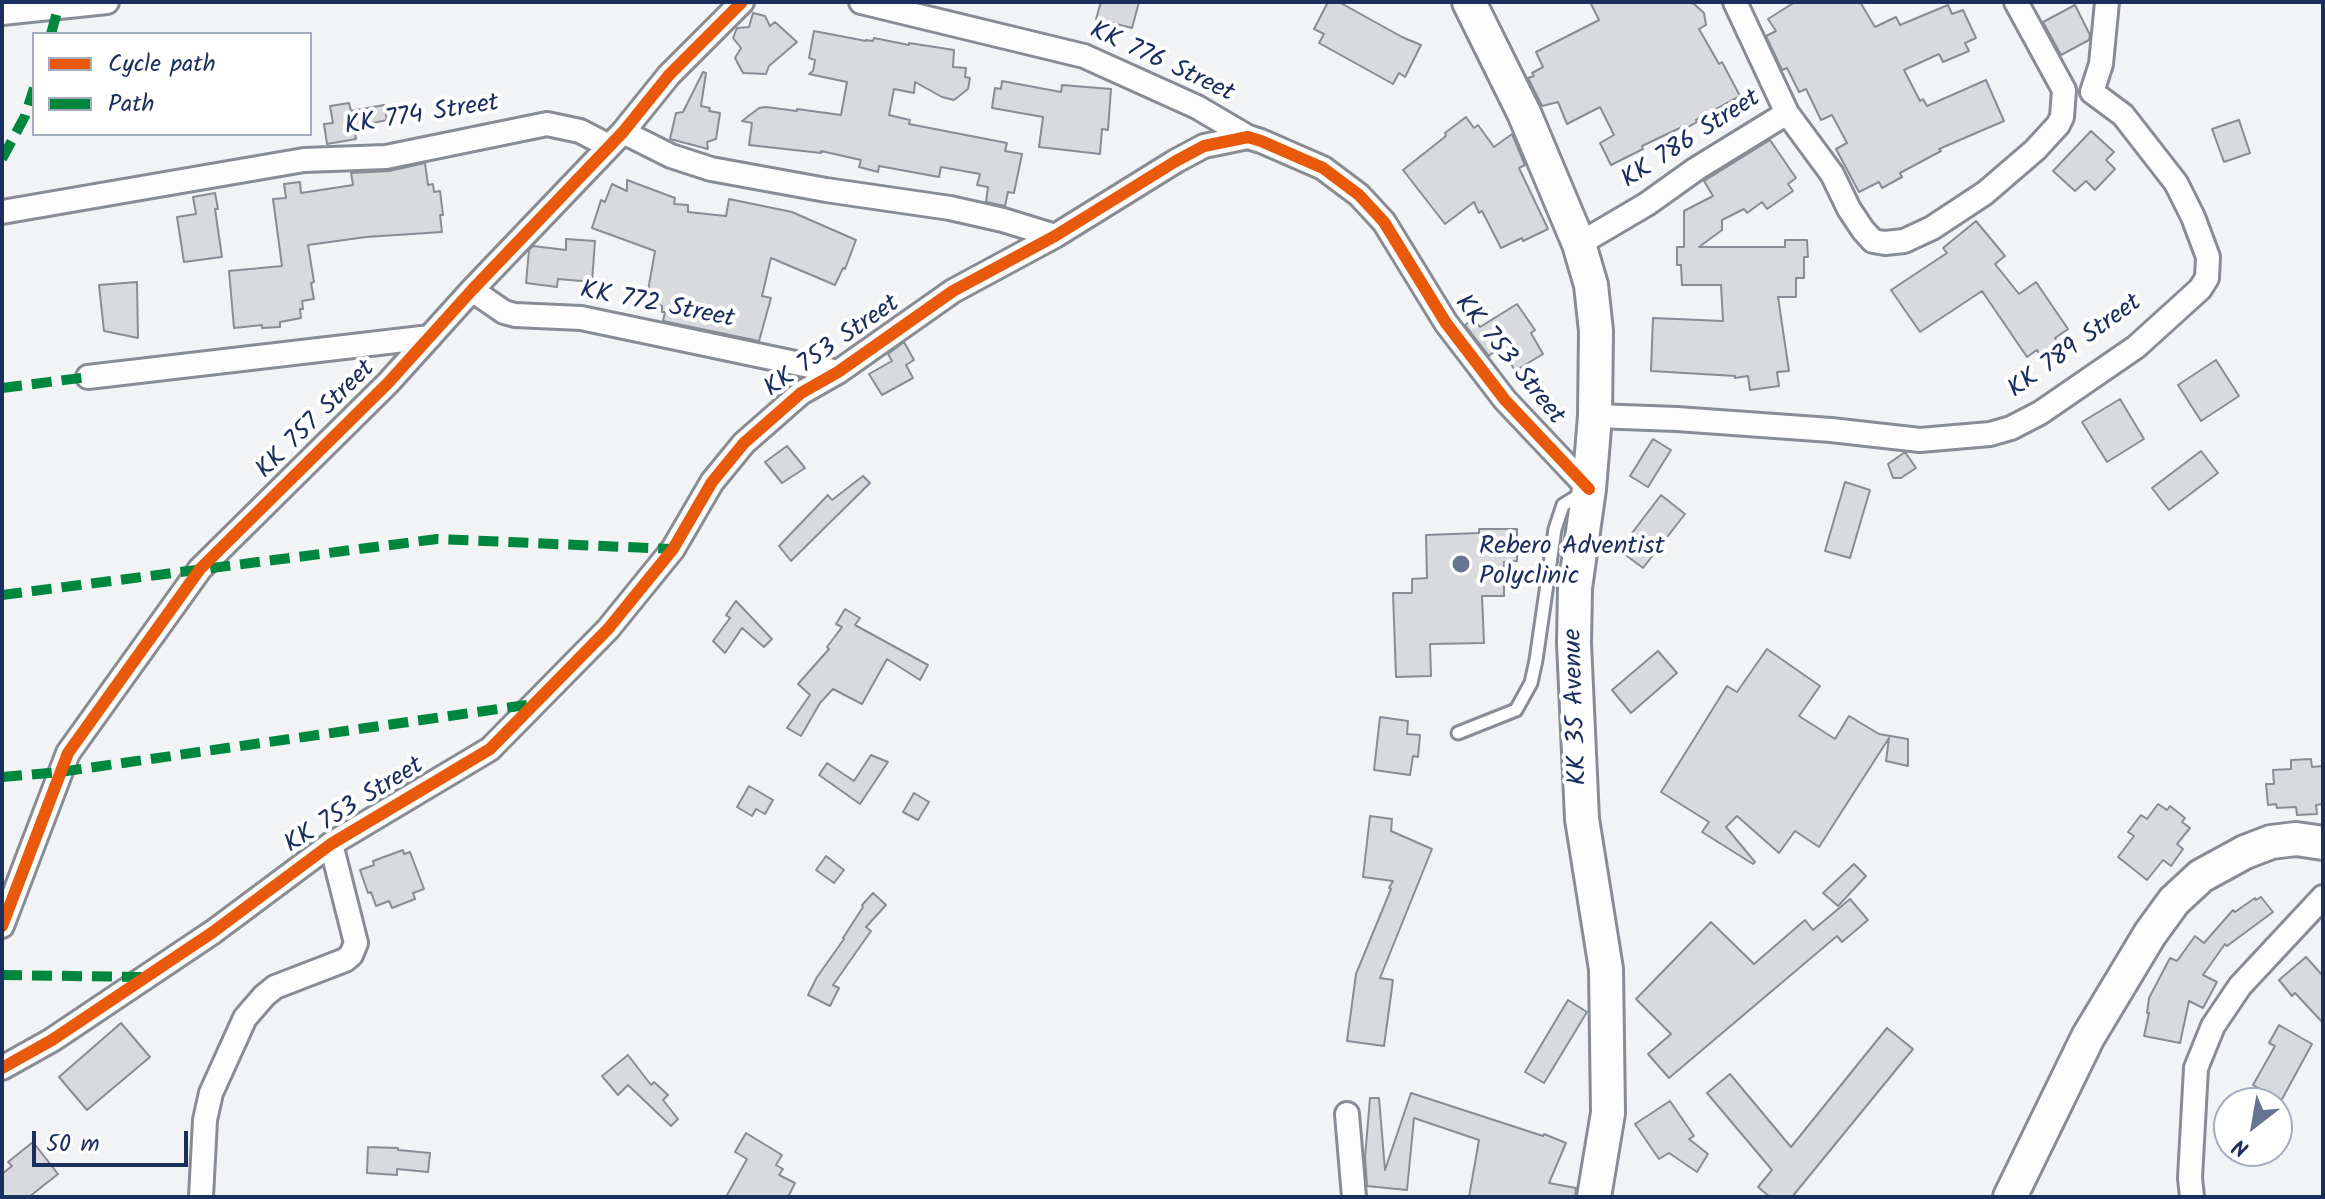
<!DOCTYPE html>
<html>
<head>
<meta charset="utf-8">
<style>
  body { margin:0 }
  #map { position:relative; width:2325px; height:1199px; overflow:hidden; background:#f2f3f4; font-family:Kalam,sans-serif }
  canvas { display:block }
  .frame { position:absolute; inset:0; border:4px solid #1b2f5e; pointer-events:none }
  .legend { position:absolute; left:32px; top:32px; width:280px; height:104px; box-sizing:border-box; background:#fff; border:2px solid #a4acbf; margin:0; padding:10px 14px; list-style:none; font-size:24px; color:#1b2f5e }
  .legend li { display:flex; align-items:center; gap:16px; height:40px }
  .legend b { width:40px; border:2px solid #a4acbf }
  .north { position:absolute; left:2213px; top:1087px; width:80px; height:80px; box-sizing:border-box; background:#fff; border:2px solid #a4acbf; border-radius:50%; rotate:211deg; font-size:22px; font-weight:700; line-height:32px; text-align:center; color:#1b2f5e }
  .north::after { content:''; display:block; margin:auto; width:28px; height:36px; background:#667492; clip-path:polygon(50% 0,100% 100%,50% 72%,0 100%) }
  .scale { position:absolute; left:32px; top:1131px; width:156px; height:36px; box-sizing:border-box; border:4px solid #1b2f5e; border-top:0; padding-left:10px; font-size:24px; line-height:28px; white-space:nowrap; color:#1b2f5e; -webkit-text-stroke:6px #fff; paint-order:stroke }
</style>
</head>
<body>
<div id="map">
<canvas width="2325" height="1199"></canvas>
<div class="frame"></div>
<ul class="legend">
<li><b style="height:10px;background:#e8590c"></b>Cycle path</li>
<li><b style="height:10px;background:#00873e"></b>Path</li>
</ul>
<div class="north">N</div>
<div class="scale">50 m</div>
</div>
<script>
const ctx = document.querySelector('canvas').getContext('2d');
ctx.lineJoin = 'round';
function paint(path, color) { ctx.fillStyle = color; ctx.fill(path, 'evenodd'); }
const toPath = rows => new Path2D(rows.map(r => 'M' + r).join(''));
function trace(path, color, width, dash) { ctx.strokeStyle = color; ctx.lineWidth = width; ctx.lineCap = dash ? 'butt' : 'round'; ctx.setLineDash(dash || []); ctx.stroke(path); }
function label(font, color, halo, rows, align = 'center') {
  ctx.font = font + ' Kalam,sans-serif'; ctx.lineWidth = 8; ctx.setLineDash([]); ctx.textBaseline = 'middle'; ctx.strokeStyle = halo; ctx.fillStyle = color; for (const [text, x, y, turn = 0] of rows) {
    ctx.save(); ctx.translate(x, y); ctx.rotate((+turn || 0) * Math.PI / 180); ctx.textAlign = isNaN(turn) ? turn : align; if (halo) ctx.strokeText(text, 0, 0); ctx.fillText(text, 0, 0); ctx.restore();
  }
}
const building = toPath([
  [1101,2,1139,2,1132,28,1096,19,1101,2],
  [1328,2,1339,2,1402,37,1421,45,1405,77,1399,73,1393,84,1319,43,1324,34,1314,29,1328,2],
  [1590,2,1688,2,1694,4,1704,13,1706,25,1699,29,1719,64,1722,62,1740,96,1696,120,1697,122,1683,130,1682,127,1642,146,1643,149,1611,165,1600,143,1614,135,1600,107,1567,124,1558,102,1542,106,1528,78,1534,76,1532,73,1543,67,1536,52,1599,20,1590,2],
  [1795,2,1860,2,1875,27,1896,17,1900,25,1948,5,1952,14,1963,10,1976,38,1965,43,1969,51,1943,62,1939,54,1904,70,1920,101,1923,99,1927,106,1986,80,2004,121,1939,149,1941,151,1900,173,1902,177,1882,188,1879,182,1859,192,1836,149,1847,143,1832,115,1821,120,1806,89,1799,92,1787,68,1782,70,1766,36,1776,31,1768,19,1795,2],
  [2075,5,2090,35,2089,40,2061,55,2043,22,2075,5],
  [753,13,765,16,770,26,775,22,797,42,769,66,766,74,743,73,735,58,741,48,733,38,737,28,749,27,753,13],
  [814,31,866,41,866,40,873,41,874,38,909,45,909,43,954,50,953,67,966,68,965,77,970,78,968,89,954,100,942,97,915,82,914,93,894,89,889,115,910,120,909,124,1007,143,1005,151,1022,154,1014,193,1008,192,1005,206,986,202,988,187,977,185,980,174,941,167,939,177,879,166,878,172,859,167,861,160,821,151,821,153,749,145,752,123,742,121,759,108,766,107,797,111,797,109,841,115,847,82,809,74,813,71,815,60,809,58,814,31],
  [703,72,706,73,701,106,710,108,709,111,720,113,716,139,707,142,708,149,670,139,676,113,683,112,703,72],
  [1002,81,1061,92,1062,85,1111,89,1108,130,1102,129,1100,154,1039,147,1043,117,992,108,995,88,1001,89,1002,81],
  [349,103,351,111,384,105,387,120,354,127,356,139,327,144,324,124,333,123,330,106,349,103],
  [1466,117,1474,128,1478,125,1494,147,1512,134,1525,165,1519,168,1548,229,1523,241,1522,238,1501,248,1482,211,1479,213,1474,202,1445,224,1403,170,1446,136,1445,133,1466,117],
  [2239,120,2250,153,2224,162,2212,129,2239,120],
  [2091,131,2114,152,2106,160,2115,169,2095,190,2086,181,2075,191,2053,171,2091,131],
  [1770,140,1796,178,1788,184,1793,191,1767,209,1762,202,1747,213,1744,209,1722,220,1722,230,1699,247,1785,247,1785,240,1807,240,1808,257,1804,257,1804,278,1796,278,1796,297,1778,297,1789,371,1777,372,1779,386,1750,390,1748,376,1735,378,1735,376,1651,371,1653,318,1723,321,1721,285,1682,285,1681,265,1677,265,1677,247,1684,247,1684,211,1713,196,1704,181,1770,140],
  [425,163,428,185,433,184,434,192,440,191,443,215,440,215,442,232,366,237,308,245,314,282,311,283,314,299,302,301,303,309,300,309,301,318,280,322,280,327,262,328,262,325,234,328,229,271,282,266,273,199,286,198,284,184,300,182,301,193,353,185,351,173,389,171,425,163],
  [627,180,675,198,674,204,688,205,688,212,726,216,729,199,792,212,856,240,845,269,843,268,835,285,771,258,762,296,771,298,759,341,663,321,665,312,662,312,662,306,646,302,655,251,592,228,601,200,605,202,612,184,627,191,627,180],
  [215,193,218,209,215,209,222,257,184,262,177,217,196,214,193,197,215,193],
  [1976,221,2005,256,1995,264,2019,294,2036,282,2068,329,2055,338,2061,347,2043,360,2037,350,2027,357,1982,291,1920,332,1891,290,1947,253,1943,248,1976,221],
  [566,239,595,241,592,282,558,279,557,287,526,283,529,250,533,246,566,250,566,239],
  [137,282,138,338,104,331,99,285,137,282],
  [1517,304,1535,330,1531,333,1543,354,1515,371,1503,350,1498,353,1496,350,1489,356,1465,325,1474,319,1480,327,1517,304],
  [904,342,914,360,906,365,913,378,882,395,869,374,892,361,888,354,904,342],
  [2216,360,2239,396,2201,421,2178,385,2216,360],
  [2120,399,2144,439,2107,462,2082,422,2120,399],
  [1653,439,1671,450,1648,487,1630,476,1653,439],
  [787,446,805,468,782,483,765,462,787,446],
  [2201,451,2218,473,2169,510,2152,488,2201,451],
  [1905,452,1916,468,1901,478,1893,478,1888,464,1905,452],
  [863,476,870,483,791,561,779,546,828,495,832,500,863,476],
  [1845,482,1870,490,1850,558,1825,551,1845,482],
  [1661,495,1685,514,1643,568,1619,550,1661,495],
  [1479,529,1517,529,1517,561,1504,562,1504,596,1482,596,1484,643,1430,644,1431,676,1396,677,1393,593,1412,593,1412,579,1427,578,1426,535,1479,533,1479,529],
  [736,601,772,639,764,647,742,628,725,653,713,641,730,618,726,615,736,601],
  [845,609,860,618,855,625,928,665,920,680,887,659,862,704,833,689,820,703,801,736,787,728,810,695,798,684,829,649,827,647,842,627,836,624,845,609],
  [1767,649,1820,686,1799,716,1835,739,1849,716,1879,734,1908,739,1908,766,1886,761,1889,738,1819,847,1795,831,1779,853,1737,816,1726,827,1755,862,1753,864,1702,832,1709,822,1661,792,1727,686,1737,692,1767,649],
  [1658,651,1677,673,1631,713,1612,690,1658,651],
  [1380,717,1408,721,1407,734,1420,735,1418,757,1413,756,1410,775,1374,770,1380,717],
  [871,755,888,762,860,804,819,775,827,763,854,781,871,755],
  [2311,759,2312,767,2323,766,2323,804,2316,805,2317,814,2297,815,2296,807,2277,808,2276,804,2268,805,2266,784,2274,784,2273,770,2291,769,2291,760,2311,759],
  [749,786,773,800,765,814,756,809,752,816,737,807,749,786],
  [914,793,929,802,918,820,903,812,914,793],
  [2158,804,2167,810,2170,806,2185,818,2182,822,2190,828,2177,844,2183,849,2171,866,2163,860,2147,880,2118,857,2134,836,2128,832,2141,815,2147,819,2158,804],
  [1370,816,1392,819,1391,831,1432,849,1380,978,1393,980,1384,1046,1347,1041,1356,974,1391,889,1389,888,1393,881,1363,877,1370,816],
  [403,850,404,854,410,852,424,889,413,893,415,899,392,908,389,901,376,906,371,892,368,893,360,870,374,865,373,861,403,850],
  [826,856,844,870,834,883,816,870,826,856],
  [1854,864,1866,876,1838,906,1823,893,1854,864],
  [873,893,886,905,866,927,871,931,833,985,839,988,830,1006,808,995,817,977,844,939,843,938,863,907,862,905,873,893],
  [2261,897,2273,912,2227,946,2225,944,2203,975,2217,982,2203,1008,2189,1001,2180,1043,2144,1036,2149,1013,2147,1013,2149,998,2170,958,2177,961,2195,936,2204,943,2233,910,2235,912,2255,898,2256,900,2261,897],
  [1850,899,1868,920,1842,942,1837,936,1669,1078,1648,1054,1671,1034,1636,999,1711,922,1754,964,1805,920,1813,930,1850,899],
  [2306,957,2323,976,2323,1023,2295,993,2292,996,2279,980,2306,957],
  [1568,1000,1587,1012,1544,1083,1525,1072,1568,1000],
  [121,1023,150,1057,87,1110,59,1077,121,1023],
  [2279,1025,2312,1044,2281,1101,2253,1085,2275,1046,2269,1043,2279,1025],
  [1887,1028,1913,1049,1792,1197,1770,1197,1758,1187,1772,1170,1707,1093,1730,1074,1791,1147,1887,1028],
  [628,1055,651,1085,654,1082,668,1095,663,1100,678,1119,671,1126,628,1085,618,1095,602,1076,628,1055],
  [1411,1093,1543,1136,1544,1134,1566,1143,1549,1183,1576,1188,1575,1197,1469,1197,1479,1140,1414,1118,1407,1190,1367,1186,1365,1157,1370,1098,1379,1098,1385,1170,1411,1093],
  [1670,1101,1694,1136,1689,1139,1708,1154,1697,1172,1669,1153,1659,1159,1635,1124,1670,1101],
  [746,1133,782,1155,776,1165,783,1169,779,1175,795,1183,788,1197,726,1197,747,1159,735,1152,746,1133],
  [33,1142,58,1174,29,1197,2,1197,2,1174,12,1166,8,1162,33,1142],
  [368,1147,398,1148,398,1150,430,1153,428,1172,397,1169,397,1175,367,1173,368,1147]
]);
const service = toPath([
  [1458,733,1516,710,1531,683,1536,660,1555,529,1563,505,1584,492]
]);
const minor = toPath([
  [861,2,1084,56,1197,107,1248,137],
  [1735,2,1787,113],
  [2016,2,2064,90],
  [2,13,107,2],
  [2092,92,2101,64,2107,2],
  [623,132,671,156,711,169,826,190,950,208,1003,220,1055,236],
  [2,212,304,160,386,157,547,124,580,131,609,146],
  [1579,244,1647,204,1696,169,1787,113,1832,174,1849,209,1863,230,1873,241,1885,243,1904,241,1932,228,1985,193,2035,150,2058,125,2062,117,2064,90],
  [472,290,504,312,515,315,581,318,838,372],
  [88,377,430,337],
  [1595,416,1677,419,1831,430,1920,440,1990,434,2011,428,2040,413,2136,347,2200,289,2207,278,2208,257,2193,217,2176,183,2123,115,2092,92],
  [2,926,68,753,200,569,388,383,472,290,623,132,669,75,742,2],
  [2,1068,52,1040,213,932,331,844,490,749,608,629,673,549,712,482,744,443,801,393,838,372,953,291,1055,236,1176,161,1204,146,1248,137,1261,141,1323,168,1359,195,1384,222,1446,323,1505,400,1589,489],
  [1347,1114,1354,1197],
  [201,1197,205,1120,211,1093,245,1018,264,996,275,987,345,960,351,955,356,943,331,844],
  [2192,1197,2190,1178,2196,1068,2213,1026,2240,986,2323,897]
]);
const secondary = toPath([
  [1469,2,1524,113,1579,244,1591,285,1596,331,1595,416,1589,489,1575,588,1574,643,1582,819,1606,969,1608,1113,1594,1197],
  [2010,1197,2088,1037,2150,934,2174,901,2201,876,2245,852,2271,842,2296,839,2323,843]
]);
const quiet = toPath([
  [51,34,58,8],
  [2,159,25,116,34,88],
  [2,388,88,377],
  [2,595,437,539,673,549],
  [2,777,60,772,533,704],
  [2,975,142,977]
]);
const cycleway = toPath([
  [2,926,68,753,200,569,388,383,472,290,623,132,669,75,742,2],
  [2,1068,52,1040,213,932,331,844,490,749,608,629,673,549,712,482,744,443,801,393,838,372,953,291,1055,236,1176,161,1204,146,1248,137,1261,141,1323,168,1359,195,1384,222,1446,323,1505,400,1589,489]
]);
const markers = [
  [1461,564,10,"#667492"]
];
const streetNames = [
  ["KK 776 Street",1161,64,25],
  ["KK 774 Street",422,117,-9],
  ["KK 786 Street",1692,141,-33],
  ["KK 772 Street",657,307,11],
  ["KK 753 Street",833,348,-35],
  ["KK 789 Street",2076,348,-36],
  ["KK 753 Street",1508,361,51],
  ["KK 757 Street",317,421,-45],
  ["KK 35 Avenue",1578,707,-92],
  ["KK 753 Street",355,807,-32]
];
const poiNames = [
  ["Rebero Adventist",1479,549],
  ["Polyclinic",1479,579]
];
paint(building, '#d8dadd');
trace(building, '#888c95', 2);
trace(service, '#888c95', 17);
trace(minor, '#888c95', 28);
trace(secondary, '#888c95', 38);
trace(service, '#fdfdfd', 11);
trace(minor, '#fdfdfd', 22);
trace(secondary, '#fdfdfd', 32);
trace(quiet, '#00873e', 10, [20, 10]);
trace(cycleway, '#e8590c', 12);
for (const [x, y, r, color] of markers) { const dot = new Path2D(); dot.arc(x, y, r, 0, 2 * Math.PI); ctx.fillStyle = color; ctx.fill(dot); trace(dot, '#fff', 3); }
label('26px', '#1b2f5e', '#fff', streetNames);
label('26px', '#1b2f5e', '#fff', poiNames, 'left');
</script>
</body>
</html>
